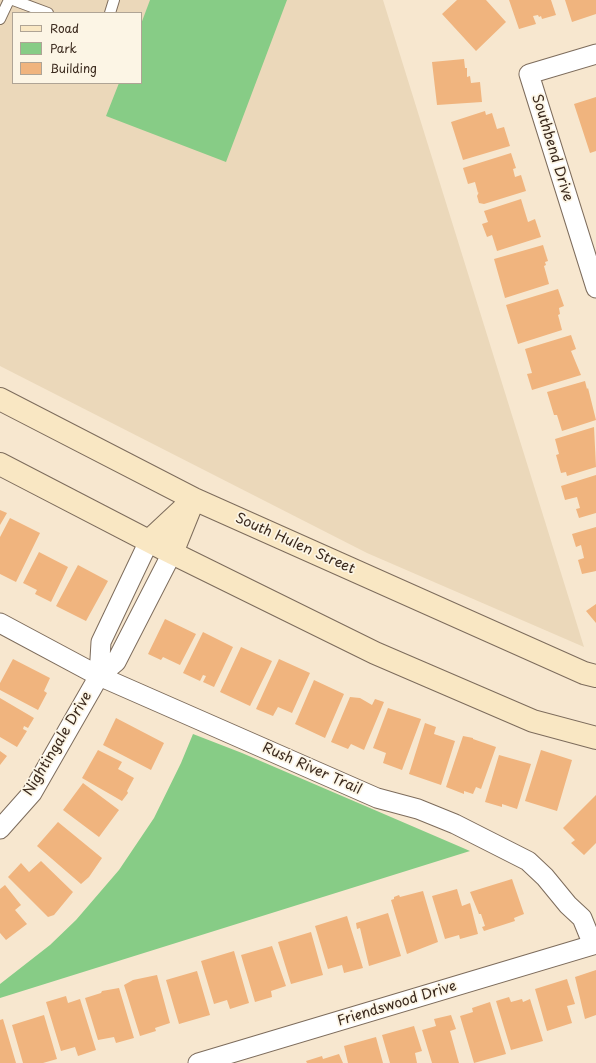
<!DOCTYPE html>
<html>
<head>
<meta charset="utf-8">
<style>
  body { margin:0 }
  #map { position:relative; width:596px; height:1063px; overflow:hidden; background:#f7e7cf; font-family:"Playpen Sans",sans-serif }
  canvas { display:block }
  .legend { position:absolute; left:12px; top:12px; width:130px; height:72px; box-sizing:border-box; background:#fcf5e5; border:1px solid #afa495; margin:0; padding:5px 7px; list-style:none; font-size:12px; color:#3b2a1e }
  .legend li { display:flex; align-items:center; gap:8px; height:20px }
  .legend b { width:20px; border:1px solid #afa495 }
</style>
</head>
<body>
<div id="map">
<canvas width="596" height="1063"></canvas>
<ul class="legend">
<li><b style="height:5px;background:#f9e7c3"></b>Road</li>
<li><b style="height:11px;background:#87cc86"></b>Park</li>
<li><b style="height:11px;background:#f0b47e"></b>Building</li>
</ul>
</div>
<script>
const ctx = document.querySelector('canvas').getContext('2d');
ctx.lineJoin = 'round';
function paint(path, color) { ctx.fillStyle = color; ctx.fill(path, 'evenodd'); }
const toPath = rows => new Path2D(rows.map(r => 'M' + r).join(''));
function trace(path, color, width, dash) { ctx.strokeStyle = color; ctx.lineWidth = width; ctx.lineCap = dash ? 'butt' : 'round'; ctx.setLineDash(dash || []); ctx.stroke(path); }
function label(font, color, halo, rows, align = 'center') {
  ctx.font = font + ' "Playpen Sans",sans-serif'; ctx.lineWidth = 3.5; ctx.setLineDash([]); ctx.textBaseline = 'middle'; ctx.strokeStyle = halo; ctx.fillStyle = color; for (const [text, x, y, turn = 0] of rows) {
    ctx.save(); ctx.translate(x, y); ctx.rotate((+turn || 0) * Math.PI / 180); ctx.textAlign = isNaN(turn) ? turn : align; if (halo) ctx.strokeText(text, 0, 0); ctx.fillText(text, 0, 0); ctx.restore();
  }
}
const built = toPath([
  [0,0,383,0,584,647,367,553,0,366],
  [13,13,141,13,141,83,13,83]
]);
const green = toPath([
  [150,0,287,0,226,162,106,116,119,83,141,83,141,24],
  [193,734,242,753,470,851,0,998,0,984,50,945,76,920,119,870,154,818,181,763]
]);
const building = toPath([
  [457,0,486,0,506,22,476,51,442,14],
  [509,0,551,0,556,15,542,19,541,16,539,17,538,15,533,16,536,24,519,29],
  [565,0,596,0,596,14,572,22],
  [464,59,465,68,467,68,467,77,470,76,471,83,480,82,482,102,437,105,432,62],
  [596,97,596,151,590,153,574,104],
  [485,111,486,115,492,113,497,129,504,127,510,146,463,160,451,122],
  [511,153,516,168,513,169,515,177,521,175,526,191,484,204,479,203,477,196,479,192,478,193,475,182,468,184,463,168],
  [521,199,528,222,535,219,541,237,497,251,492,235,487,237,482,224,488,222,484,211],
  [543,245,548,261,545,262,546,265,544,266,549,284,505,298,494,259],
  [558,289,564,306,559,308,560,314,558,315,562,330,518,344,506,305],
  [571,335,576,349,571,351,581,375,532,390,527,374,532,373,525,349],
  [585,381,587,389,588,388,596,420,562,431,557,415,554,415,547,392],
  [594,427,596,467,567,476,566,472,561,473,556,455,559,454,555,439],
  [596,475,596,513,579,518,576,509,580,508,577,497,565,500,561,486],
  [0,510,7,513,0,525],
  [10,518,40,533,16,582,0,574,0,537],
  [596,527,596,571,582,574,578,560,584,558,581,545,576,547,572,534],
  [39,552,68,567,51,602,35,594,37,590,23,583],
  [78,565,108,581,86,621,56,606],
  [596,604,596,623,586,611],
  [165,619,196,634,180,665,163,657,161,660,148,654],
  [203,632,233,647,214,687,203,682,206,676,203,675,200,681,183,673],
  [241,647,272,661,250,706,220,692],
  [13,659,50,678,44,691,47,693,38,710,0,690,0,683],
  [279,659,310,673,292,713,278,707,273,716,256,709],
  [314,680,344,694,325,738,295,724],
  [350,697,360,698,372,705,375,699,384,702,364,750,351,744,348,749,331,742],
  [0,698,34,718,28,728,24,726,23,729,27,731,17,747,0,737],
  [388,708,421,719,402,770,383,763,386,753,373,748],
  [116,718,164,743,151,770,103,745],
  [425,723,436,727,434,734,455,741,441,785,409,774],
  [463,736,473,738,473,739,496,747,481,789,476,787,473,794,464,791,464,794,446,787],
  [98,750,122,762,118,769,134,778,127,791,128,793,122,801,82,778],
  [541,750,572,760,557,811,525,801],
  [0,751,7,756,0,765],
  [499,755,531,764,517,809,502,804,502,807,485,802],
  [83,783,119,810,99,837,63,810],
  [596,795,596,843,584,855,571,843,575,840,563,828],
  [58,822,102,858,89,877,81,884,37,846],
  [41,861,73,892,54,915,48,917,8,877,21,863,29,872],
  [512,879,524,914,514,918,515,921,484,931,482,927,485,926,481,914,479,914,470,892],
  [5,885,21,905,15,910,27,924,6,940,0,933,0,889],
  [457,889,462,906,470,903,478,934,460,939,459,935,445,939,432,896],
  [423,891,438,942,407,954,391,900,394,899,394,897,399,895,400,897],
  [388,913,401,956,369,966,360,928,357,929,356,923],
  [347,916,363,968,344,973,342,965,328,969,315,926],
  [311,932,323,975,291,984,278,942],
  [272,946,286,986,271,991,272,997,255,1002,241,955],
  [234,951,249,1003,230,1009,227,1000,214,1004,201,961],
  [596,970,596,1015,585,1019,575,977],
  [197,971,210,1015,179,1024,166,980],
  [157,975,170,1023,155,1028,156,1031,140,1036,124,985,133,980],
  [567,979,575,1004,567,1006,572,1023,547,1031,535,989],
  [119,988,134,1038,116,1043,114,1037,98,1040,85,998,101,993,102,991],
  [66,996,68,1003,80,999,96,1050,78,1056,75,1047,61,1051,46,1002],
  [509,997,511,1002,522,999,523,1002,530,999,543,1041,511,1050,496,1001],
  [490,1002,506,1054,474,1063,460,1016,473,1012,472,1008],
  [44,1015,57,1059,43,1063,23,1063,12,1025],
  [451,1015,456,1029,450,1031,459,1063,432,1063,422,1030,436,1026,434,1019],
  [3,1019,16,1063,0,1063,0,1020],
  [414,1026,422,1051,415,1053,417,1063,390,1063,382,1035],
  [376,1037,383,1063,348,1063,344,1046],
  [339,1054,343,1063,307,1063,306,1061,322,1056,323,1059]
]);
const lane = toPath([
  [13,0,48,13],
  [110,13,114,0],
  [0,19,9,0]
]);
const street = toPath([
  [596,54,529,74,596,288],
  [0,623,99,676,377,798,418,809,455,824,528,861,545,877,568,905,582,918,593,945],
  [99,676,101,642,149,541],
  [0,829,32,793,99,676,116,662,172,553],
  [198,1063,596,944]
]);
const secondary = toPath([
  [0,399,194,499,584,673,596,676],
  [0,464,164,549,375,653,533,721,596,738],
  [149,541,194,499],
  [172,553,191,506]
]);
const streetNames = [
  ["Southbend Drive",552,148,73],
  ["South Hulen Street",295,544,24],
  ["Nightingale Drive",58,744,-59],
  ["Rush River Trail",312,769,24],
  ["Friendswood Drive",397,1004,-17]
];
paint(built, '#ebd8ba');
paint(green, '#87cc86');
paint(building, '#f0b47e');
trace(lane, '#7d6c5c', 12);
trace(street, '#7d6c5c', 21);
trace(secondary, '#7d6c5c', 24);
trace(lane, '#fff', 10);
trace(street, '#fff', 19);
trace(secondary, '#f9e7c3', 22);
label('14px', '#3b2a1e', '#fcf5e5', streetNames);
</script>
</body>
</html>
